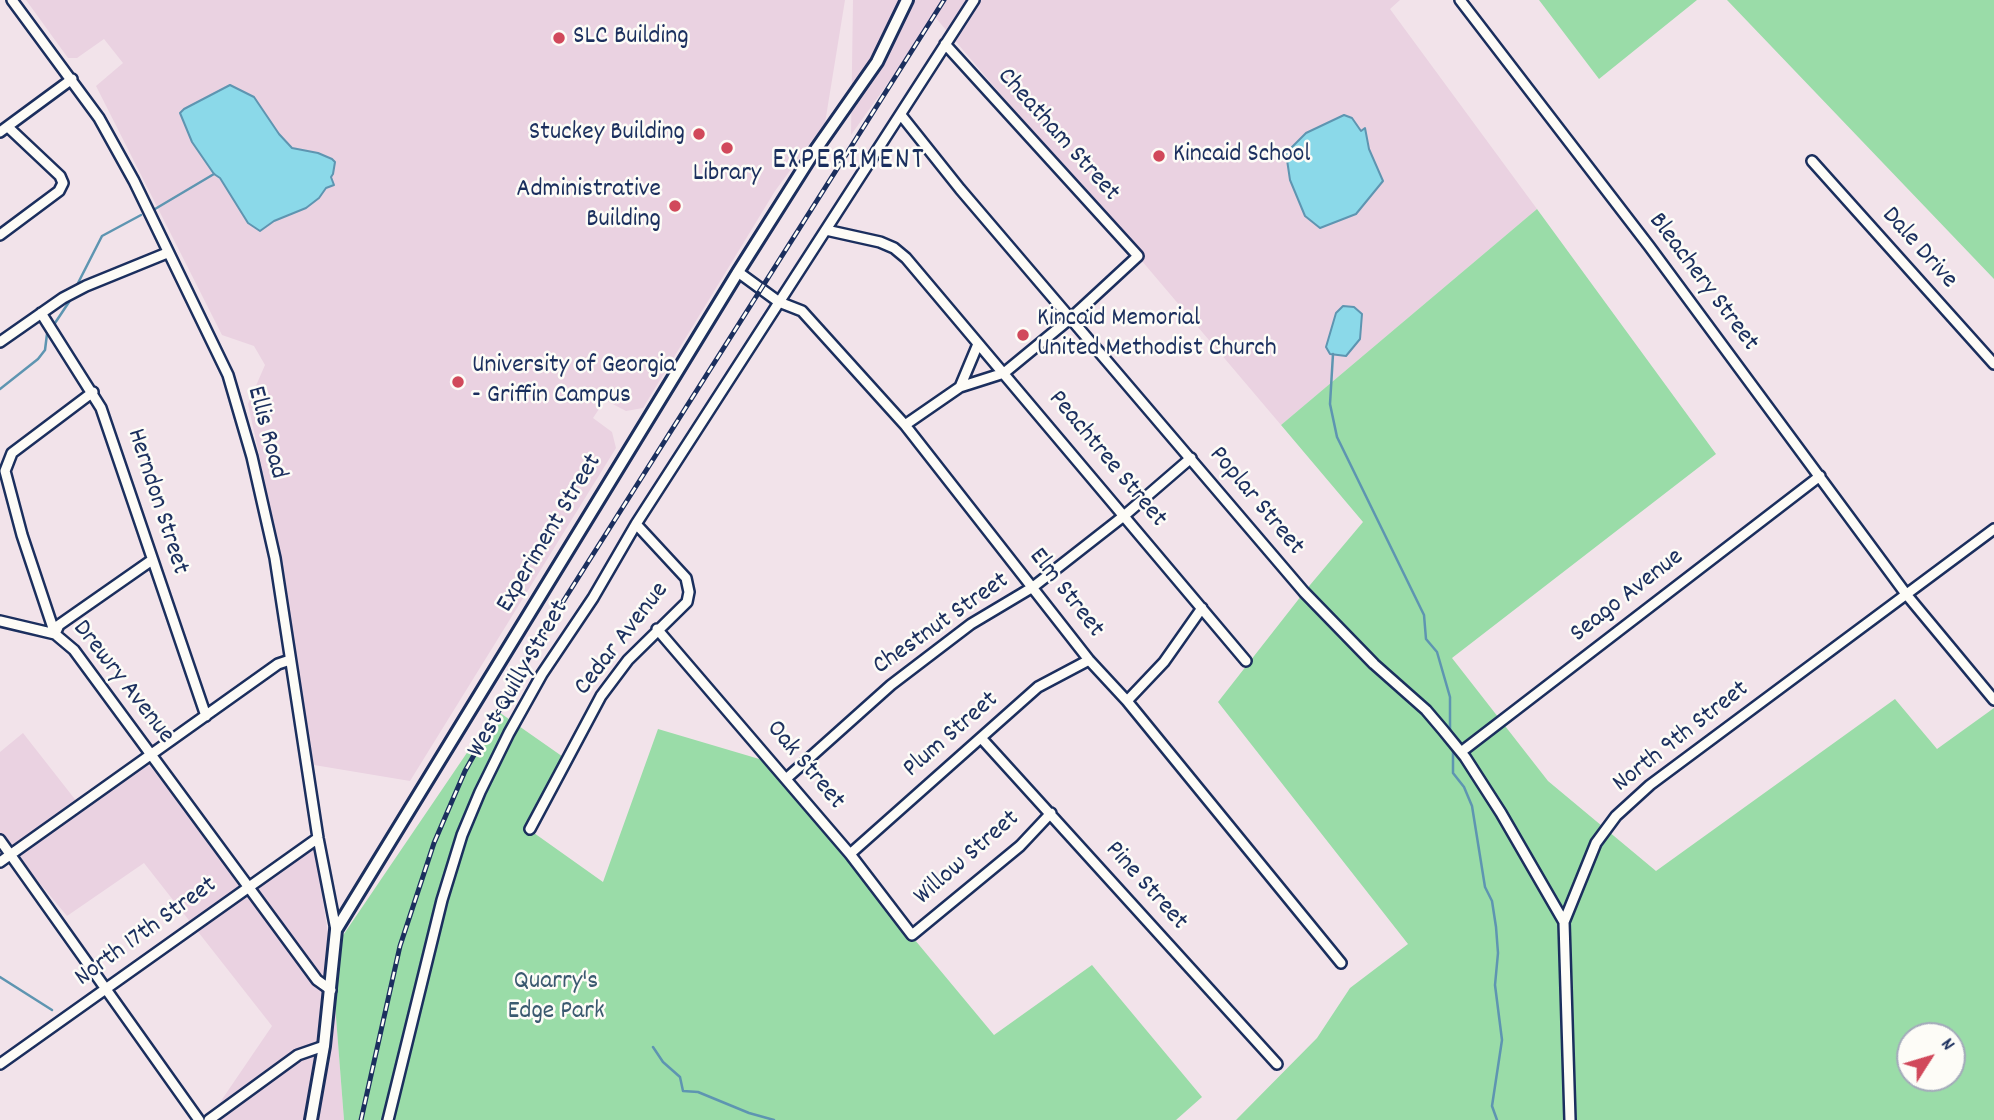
<!DOCTYPE html>
<html>
<head>
<meta charset="utf-8">
<style>
  body { margin:0 }
  #map { position:relative; width:1994px; height:1120px; overflow:hidden; background:#f2e3ea; font-family:Dekko,sans-serif }
  canvas { display:block }
  .north { position:absolute; left:1896px; top:1022px; width:70px; height:70px; box-sizing:border-box; background:#fdfcf7; border:2px solid #a3aaba; border-radius:50%; rotate:53deg; font-size:19px; font-weight:700; line-height:28px; text-align:center; color:#1b2f5e }
  .north::after { content:''; display:block; margin:auto; width:24px; height:32px; background:#d1495b; clip-path:polygon(50% 0,100% 100%,50% 72%,0 100%) }
</style>
</head>
<body>
<div id="map">
<canvas width="1994" height="1120"></canvas>
<div class="north">N</div>
</div>
<script>
const ctx = document.querySelector('canvas').getContext('2d');
ctx.lineJoin = 'round';
function paint(path, color) { ctx.fillStyle = color; ctx.fill(path, 'evenodd'); }
const toPath = rows => new Path2D(rows.map(r => 'M' + r).join(''));
function trace(path, color, width, dash) { ctx.strokeStyle = color; ctx.lineWidth = width; ctx.lineCap = dash ? 'butt' : 'round'; ctx.setLineDash(dash || []); ctx.stroke(path); }
function label(font, color, halo, rows, align = 'center') {
  ctx.font = font + ' Dekko,sans-serif'; ctx.lineWidth = 5; ctx.setLineDash([]); ctx.textBaseline = 'middle'; ctx.strokeStyle = halo; ctx.fillStyle = color; for (const [text, x, y, turn = 0] of rows) {
    ctx.save(); ctx.translate(x, y); ctx.rotate((+turn || 0) * Math.PI / 180); ctx.textAlign = isNaN(turn) ? turn : align; if (halo) ctx.strokeText(text, 0, 0); ctx.fillText(text, 0, 0); ctx.restore();
  }
}
const built = toPath([
  [26,0,845,0,825,123,775,191,643,408,626,411,605,400,593,418,612,432,616,448,410,781,314,765,264,477,248,404,265,365,254,346,222,335,96,86,123,63,104,39,77,58,68,58],
  [853,0,1400,0,1390,9,1537,209,1281,425,935,17,851,135],
  [23,733,81,807,146,761,246,888,313,837,331,953,344,1120,208,1120,272,1026,144,863,67,916,17,856,0,867,0,752]
]);
const green = toPath([
  [1539,0,1697,0,1599,79],
  [1727,0,1994,0,1994,279],
  [1537,209,1716,454,1452,658,1548,781,1656,871,1895,699,1937,749,1994,708,1994,1120,1236,1120,1317,1038,1350,988,1408,944,1218,702,1305,591,1363,522,1281,425],
  [1910,1036,1952,1036,1952,1078,1910,1078],
  [496,710,566,759,534,833,603,882,658,729,766,761,994,1035,1092,965,1202,1097,1176,1120,344,1120,331,953]
]);
const water = toPath([
  [230,85,254,97,279,134,292,148,318,153,332,159,335,162,333,174,331,177,334,185,326,188,319,198,306,208,274,221,260,231,248,223,220,178,214,174,192,142,180,113,184,109,230,85],
  [1344,115,1352,118,1361,131,1365,128,1369,149,1383,181,1356,214,1320,228,1305,216,1290,180,1286,153,1306,133,1344,115],
  [1343,306,1354,307,1362,314,1360,339,1346,356,1330,354,1326,347,1336,313,1343,306]
]);
const stream = toPath([
  [155,209,214,174],
  [76,287,102,236,141,215],
  [55,323,73,296],
  [1333,354,1330,404,1337,437,1424,615,1426,639,1437,652,1450,697,1450,730],
  [0,389,38,359,45,350,47,334],
  [1453,747,1453,773,1464,787,1472,806,1485,887,1492,901,1496,927,1498,953,1495,985,1502,1040,1492,1106,1497,1120],
  [0,977,52,1010],
  [653,1047,663,1062,680,1077,683,1091,698,1092,749,1113,774,1120]
]);
const minor = toPath([
  [12,0,99,118,134,181,228,375,252,457,275,558,318,838,336,930],
  [1460,0,1649,246,1906,594,1994,700],
  [901,115,960,189,1304,592,1374,664,1426,710,1443,730,1465,757,1501,813,1564,922],
  [0,132,72,79],
  [1812,161,1994,364],
  [826,230,880,242,894,248,906,258,1246,661],
  [0,235,59,191,63,183,60,176,8,127],
  [738,272,779,302,802,311,905,425,1089,660,1127,701,1341,963],
  [41,313,101,408,206,716],
  [0,342,63,298,86,286,167,253],
  [960,387,978,344],
  [93,392,12,453,5,471,22,535,55,634,74,650,317,980,331,990],
  [905,425,960,387,1004,373,1072,317,1138,256,945,44],
  [0,621,55,634],
  [657,629,850,854,912,935,1020,846,1051,813],
  [55,634,59,625,152,560],
  [1127,701,1164,662,1202,608],
  [982,739,1277,1064],
  [1461,752,1820,476],
  [787,778,891,685,971,624,1033,587,1125,515,1191,458],
  [530,829,601,696,628,660,687,602,689,592,686,578,636,524],
  [0,840,199,1120],
  [850,854,1038,687,1089,660],
  [0,862,278,664,290,660],
  [0,1064,318,838],
  [209,1120,298,1055,324,1046],
  [388,1120,442,900,462,835,480,792,509,733,542,674,593,598,636,524,974,0],
  [1570,1120,1564,922,1596,843,1616,816,1650,785,1994,529]
]);
const major = toPath([
  [311,1120,324,1046,336,930,738,272,812,155,877,62,907,0]
]);
const rail = toPath([
  [361,1120,400,946,434,843,465,771,540,638,944,0]
]);
const markers = [
  [559,38,7,"#d1495b"],
  [699,134,7,"#d1495b"],
  [727,148,7,"#d1495b"],
  [1159,156,7,"#d1495b"],
  [675,206,7,"#d1495b"],
  [1023,335,7,"#d1495b"],
  [458,382,7,"#d1495b"]
];
const poiNames = [
  ["SLC Building",573,38],
  ["Stuckey Building",685,134,"right"],
  ["Kincaid School",1173,156],
  ["Library",727,175,"center"],
  ["Administrative",661,191,"right"],
  ["Building",661,221,"right"],
  ["Kincaid Memorial",1037,320],
  ["United Methodist Church",1037,350],
  ["University of Georgia",472,367],
  ["- Griffin Campus",472,397]
];
const streetNames = [
  ["Cheatham Street",1057,136,48],
  ["Dale Drive",1918,249,48],
  ["Bleachery Street",1702,283,53],
  ["Ellis Road",265,433,75],
  ["Peachtree Street",1106,460,50],
  ["Herndon Street",156,502,72],
  ["Poplar Street",1255,502,50],
  ["Experiment Street",551,534,-59],
  ["Elm Street",1065,594,52],
  ["Seago Avenue",1628,597,-38],
  ["Chestnut Street",942,625,-35],
  ["Cedar Avenue",623,640,-52],
  ["West Quilly Street",520,680,-60],
  ["Drewry Avenue",122,683,52],
  ["Plum Street",952,736,-41],
  ["North 9th Street",1682,738,-38],
  ["Oak Street",804,766,50],
  ["Willow Street",968,859,-41],
  ["Pine Street",1145,887,48],
  ["North 17th Street",147,933,-36]
];
const parkNames = [
  ["Quarry's",556,983],
  ["Edge Park",556,1013]
];
const quarterNames = [
  ["EXPERIMENT",849,163]
];
paint(built, '#ead2e1');
paint(green, '#9adca8');
paint(water, '#8bd9e9');
trace(water, '#5e95b1', 2);
trace(stream, '#5e95b1', 2.5);
trace(minor, '#1b2f5e', 14);
trace(major, '#1b2f5e', 16);
trace(minor, '#fdfcf7', 9);
trace(major, '#fdfcf7', 10);
trace(rail, '#1b2f5e', 5);
trace(rail, '#fdfcf7', 2.5, [8]);
for (const [x, y, r, color] of markers) { const dot = new Path2D(); dot.arc(x, y, r, 0, 2 * Math.PI); ctx.fillStyle = color; ctx.fill(dot); trace(dot, '#fdfcf7', 2.5); }
label('26px', '#1b2f5e', '#fdfcf7', poiNames, 'left');
label('26px', '#1b2f5e', '#fdfcf7', streetNames);
label('26px', '#3b5a70', '#fdfcf7', parkNames);
ctx.letterSpacing = '2px';
label('30px', '#1b2f5e', '#fdfcf7', quarterNames);
ctx.letterSpacing = '0px';
</script>
</body>
</html>
